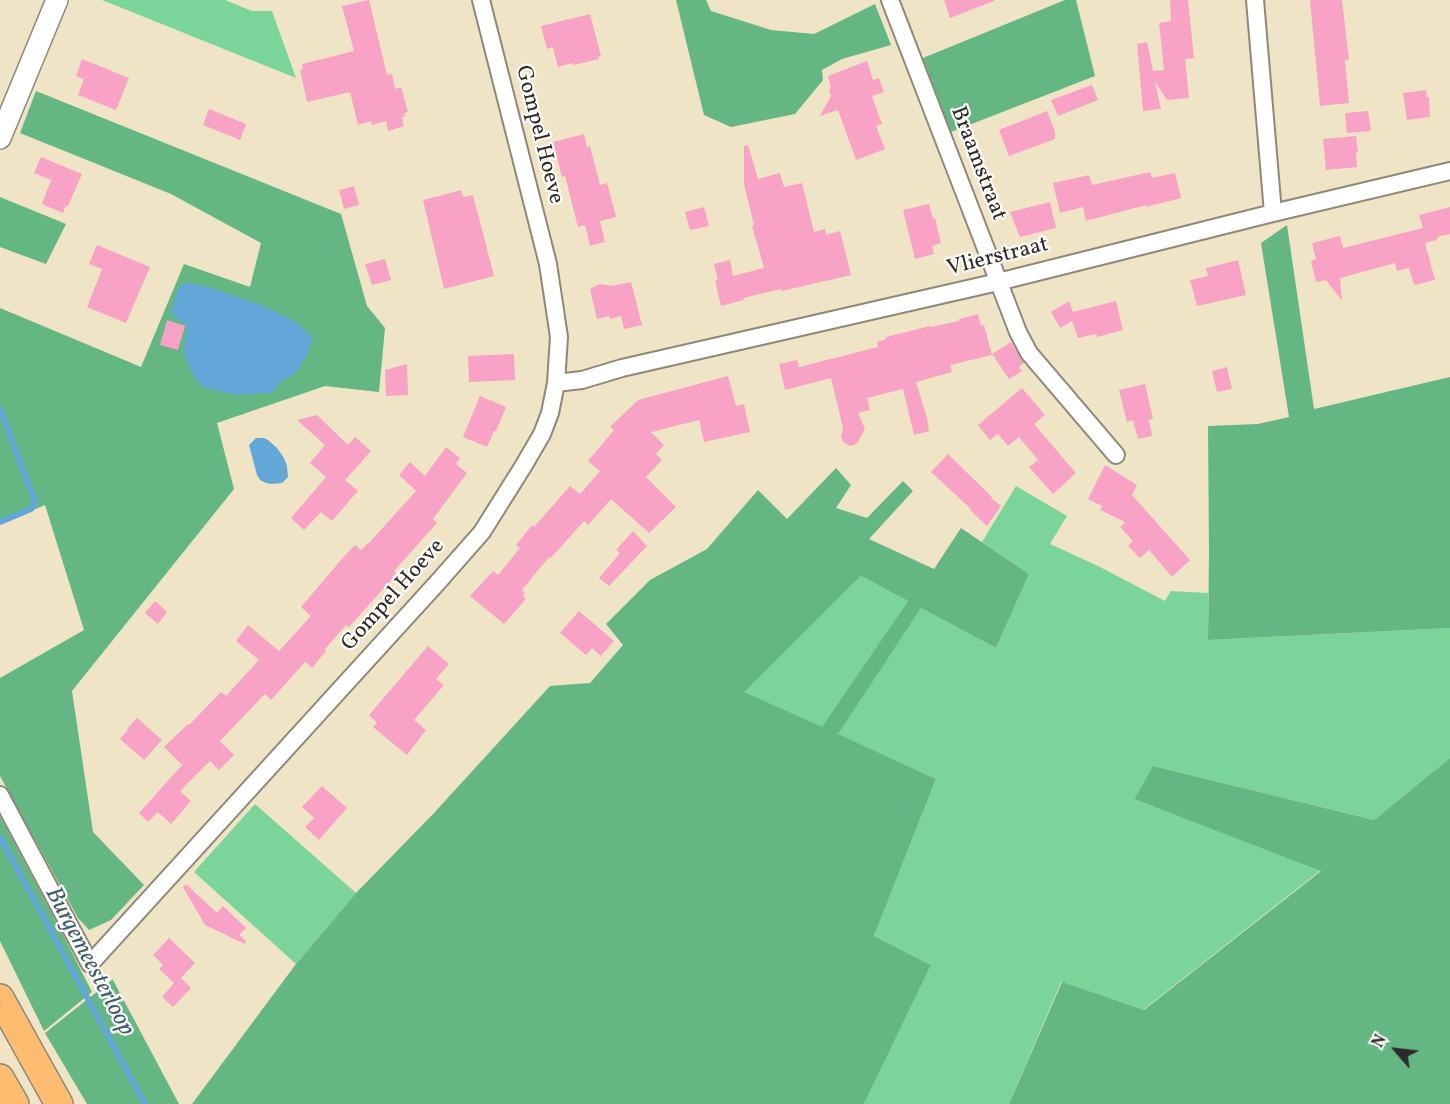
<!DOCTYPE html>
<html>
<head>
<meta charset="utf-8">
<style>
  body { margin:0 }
  #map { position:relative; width:1450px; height:1104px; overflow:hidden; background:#efe4c6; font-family:Vollkorn,serif }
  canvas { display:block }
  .north { position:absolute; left:1366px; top:1020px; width:60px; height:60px; -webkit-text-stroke:4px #fdfcf7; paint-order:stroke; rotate:298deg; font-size:16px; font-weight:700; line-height:24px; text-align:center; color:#2b2b2b }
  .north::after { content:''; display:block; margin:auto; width:21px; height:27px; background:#2b2b2b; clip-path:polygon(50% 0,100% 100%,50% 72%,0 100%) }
</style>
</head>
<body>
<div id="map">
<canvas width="1450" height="1104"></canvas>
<div class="north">N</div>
</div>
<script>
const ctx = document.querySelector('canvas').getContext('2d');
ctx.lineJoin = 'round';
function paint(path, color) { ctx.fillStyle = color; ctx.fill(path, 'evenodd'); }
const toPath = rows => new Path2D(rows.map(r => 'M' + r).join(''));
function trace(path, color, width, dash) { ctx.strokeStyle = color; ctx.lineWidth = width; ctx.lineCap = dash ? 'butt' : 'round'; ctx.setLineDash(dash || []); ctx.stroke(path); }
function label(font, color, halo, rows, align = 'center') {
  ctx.font = font + ' Vollkorn,serif'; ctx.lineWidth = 4.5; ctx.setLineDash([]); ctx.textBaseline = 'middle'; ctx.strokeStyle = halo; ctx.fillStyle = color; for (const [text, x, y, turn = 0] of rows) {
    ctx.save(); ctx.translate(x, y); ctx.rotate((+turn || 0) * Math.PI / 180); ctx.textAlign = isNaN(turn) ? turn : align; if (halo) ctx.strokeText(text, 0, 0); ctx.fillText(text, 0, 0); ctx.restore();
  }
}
const green = toPath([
  [102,0,225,0,252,11,272,11,296,78],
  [1016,486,1067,516,1050,544,1098,566,1165,601,1171,591,1208,593,1208,640,1450,628,1450,758,1374,820,1153,766,1134,799,1321,870,1143,1010,1061,982,1009,1104,864,1104,931,965,874,936,936,779,837,734,921,608,996,648,1029,574,982,542],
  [861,576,908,601,822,728,743,692],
  [255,804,356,893,296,964,194,872]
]);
const forest = toPath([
  [676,0,706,0,711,11,771,30,814,34,875,4,891,45,842,59,822,70,823,80,795,114,731,127,704,115],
  [1065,0,1076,0,1095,76,951,132,923,58],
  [36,91,341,214,367,306,385,328,379,392,325,386,217,423,234,489,72,691,93,832,144,885,111,920,89,930,78,918,0,776,0,678,84,630,45,505,0,524,0,308,141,367,184,264,250,287,261,243,171,194,20,133],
  [0,197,66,224,46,264,0,247],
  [1287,225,1314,409,1450,377,1450,628,1208,640,1209,553,1208,426,1258,424,1289,417,1261,243],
  [836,468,851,485,836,508,867,518,903,481,913,491,869,539,934,569,961,528,1029,574,996,648,921,608,838,734,936,779,874,936,931,965,864,1104,192,1104,296,964,356,893,434,813,550,686,590,683,623,645,606,624,650,580,707,549,758,490,787,519],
  [861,576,908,601,822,727,744,692],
  [1450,758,1450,1104,1009,1104,1062,982,1144,1010,1321,871,1134,799,1153,766,1374,820],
  [0,816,60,929,92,992,44,1031,0,941],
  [113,979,113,980,179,1104,87,1104,45,1033]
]);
const water = toPath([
  [187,282,215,289,266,307,296,322,306,331,313,339,307,355,296,373,281,381,274,391,268,393,235,395,203,387,196,380,186,360,184,351,187,326,170,313,179,287,183,284],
  [256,438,264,438,268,440,277,448,284,458,287,466,288,477,282,483,271,484,266,483,260,480,257,475,249,445]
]);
const stream = toPath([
  [0,409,35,501,34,505,31,509,0,522],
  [0,837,145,1104]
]);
const building = toPath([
  [369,0,387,75,392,74,395,89,401,87,408,112,404,113,405,116,402,117,404,126,388,131,386,121,372,125,371,121,358,125,350,92,307,102,300,70,303,69,302,64,354,51,342,6],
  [944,0,994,0,994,1,950,18],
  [1170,0,1188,0,1194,58,1185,59,1189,98,1167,100,1155,82,1161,109,1143,111,1137,44,1147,42,1153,71,1164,70,1159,23,1171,21],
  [1310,0,1342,0,1349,60,1345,60,1349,103,1320,106],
  [590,14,601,56,598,57,599,59,574,65,573,63,558,67,553,47,547,49,541,26],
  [82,59,129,78,116,110,78,95,84,79,76,76],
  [867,61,873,80,879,78,884,92,872,96,882,124,876,126,885,149,856,160,838,110,820,116,831,96,829,90,831,88,828,76],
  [1092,85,1098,100,1058,116,1051,100],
  [1426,90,1427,97,1429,97,1430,117,1407,120,1403,93],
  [209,109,246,124,240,140,203,125],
  [1047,111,1055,132,1055,139,1009,156,999,130],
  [1368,111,1371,131,1347,133,1345,113],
  [584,134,587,147,590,146,600,185,607,183,616,217,600,221,605,242,590,246,585,225,578,227,565,176,562,177,553,142],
  [1356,136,1358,152,1356,152,1357,167,1326,170,1323,139],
  [748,145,758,179,780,173,784,187,802,183,814,232,825,229,826,235,840,231,851,275,782,291,781,289,743,298,744,300,721,306,715,281,718,280,714,264,730,260,733,276,764,268,752,226,754,225,744,184,744,146],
  [41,157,82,174,68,206,66,205,63,213,42,204,51,180,34,173],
  [1150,172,1152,178,1175,173,1181,198,1146,207,1146,205,1086,221,1083,207,1060,213,1053,183,1089,175,1092,185],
  [354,186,359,205,344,209,339,190],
  [461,190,463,197,473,195,494,276,444,289,423,200],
  [1050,202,1056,228,1020,237,1010,212],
  [929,204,933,219,935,218,941,243,932,246,934,254,915,259,903,210],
  [704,207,709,226,690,230,685,212],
  [1450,207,1450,234,1437,237,1437,240,1425,243,1435,280,1414,285,1409,268,1397,271,1395,263,1340,278,1342,301,1326,280,1316,282,1311,261,1316,259,1312,243,1340,236,1343,248,1423,228,1419,215],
  [97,245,150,267,126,323,87,307,102,269,89,264],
  [385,259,391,280,372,285,365,264],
  [1238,260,1246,295,1197,306,1190,280,1208,276,1206,268],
  [631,282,642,325,624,329,621,316,610,319,609,316,597,319,590,289,600,284,612,286],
  [1069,301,1073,312,1116,301,1123,330,1097,337,1096,334,1078,338,1072,321,1060,328,1051,312],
  [978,314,981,326,984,325,992,355,950,365,952,372,916,382,927,418,929,431,914,435,903,389,867,398,870,410,858,413,865,429,858,442,854,445,850,446,843,442,841,437,843,428,831,378,785,390,779,364,797,360,799,367,878,347,877,342,886,339,886,337,930,326,931,327,959,321,959,319],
  [167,320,185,326,178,350,160,345],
  [1011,342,1024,363,1019,367,1022,371,1009,379,992,354],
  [514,354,515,380,469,382,468,356],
  [407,364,408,395,386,396,385,370],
  [1227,367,1232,389,1217,392,1212,371],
  [728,376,736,406,744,404,750,432,704,442,699,420,651,432,664,445,656,454,662,460,646,477,676,507,649,533,611,499,588,525,584,521,551,558,549,557,522,590,525,593,523,596,526,599,504,624,470,596,493,571,498,575,520,548,516,545,532,525,534,527,570,486,580,494,600,471,588,461,614,430,610,427,638,400],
  [1145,384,1153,419,1149,420,1152,436,1138,439,1133,420,1127,422,1119,390],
  [1022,388,1045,415,1034,424,1076,473,1053,494,1029,467,1038,460,1019,437,1008,446,998,434,990,440,978,425],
  [480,396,506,407,496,431,494,431,487,447,463,437],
  [317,415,348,445,355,437,371,451,345,480,358,491,350,500,332,521,321,512,304,530,291,518,326,477,310,463,325,445,297,420],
  [446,447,460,458,456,464,467,473,433,519,437,523,394,571,396,573,392,577,393,578,349,627,346,625,325,649,326,651,312,668,305,662,271,700,265,694,220,741,234,755,219,770,210,761,180,791,191,801,171,824,158,812,148,822,139,813,182,765,164,747,188,724,189,725,221,692,226,696,259,660,236,641,248,625,279,651,311,616,301,607,340,561,355,545,361,550,368,543,369,543,416,491,399,475,410,462,425,476],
  [948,454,992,497,991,498,1001,506,987,526,970,510,971,509,931,472],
  [1105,465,1137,485,1132,495,1190,560,1172,577,1149,550,1140,558,1128,546,1133,541,1120,527,1125,522,1100,510,1102,506,1088,499],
  [633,531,647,546,609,586,599,578,620,553,616,550],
  [155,601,167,612,158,624,145,613],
  [579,611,614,641,601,656,592,648,586,655,560,633],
  [428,646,449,664,436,679,444,685,414,720,426,730,407,755,373,727,377,723,369,715],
  [137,718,162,740,144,760,120,739,128,730,127,729],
  [322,786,347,808,319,840,305,827,314,818,302,807],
  [186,884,217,913,223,906,246,928,239,935,246,941,245,944,205,925,183,887],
  [169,938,195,963,181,978,191,988,173,1007,162,997,174,983,159,969,163,965,153,955]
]);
const minor = toPath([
  [890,0,1018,332,1029,353,1116,455],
  [1255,0,1273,213],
  [556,383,582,380,622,368,998,282,1273,213,1450,171],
  [0,795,90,964,438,582,482,532,524,465,542,434,550,413,556,383,559,337,548,264,481,0]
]);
const tertiary = toPath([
  [0,138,57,0]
]);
const trunk = toPath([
  [0,998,59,1104],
  [0,1078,15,1104]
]);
const streetNames = [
  ["Gompel Hoeve",538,135,76],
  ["Braamstraat",977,164,69],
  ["Vlierstraat",998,258,-14],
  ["Gompel Hoeve",394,596,-48]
];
const waterNames = [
  ["Burgemeesterloop",88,962,62]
];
paint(green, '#7bd59b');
paint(forest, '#64b683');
paint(water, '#63a7d8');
trace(stream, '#63a7d8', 6);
paint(building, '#f8a3c5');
trace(minor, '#8d8878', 20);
trace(tertiary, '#8d8878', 24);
trace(trunk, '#8d8878', 30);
trace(minor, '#fff', 16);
trace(tertiary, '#fff', 21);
trace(trunk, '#febc70', 27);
label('22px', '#2b2b2b', '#fdfcf7', streetNames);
label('italic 24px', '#415d70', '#fdfcf7', waterNames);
</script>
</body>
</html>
